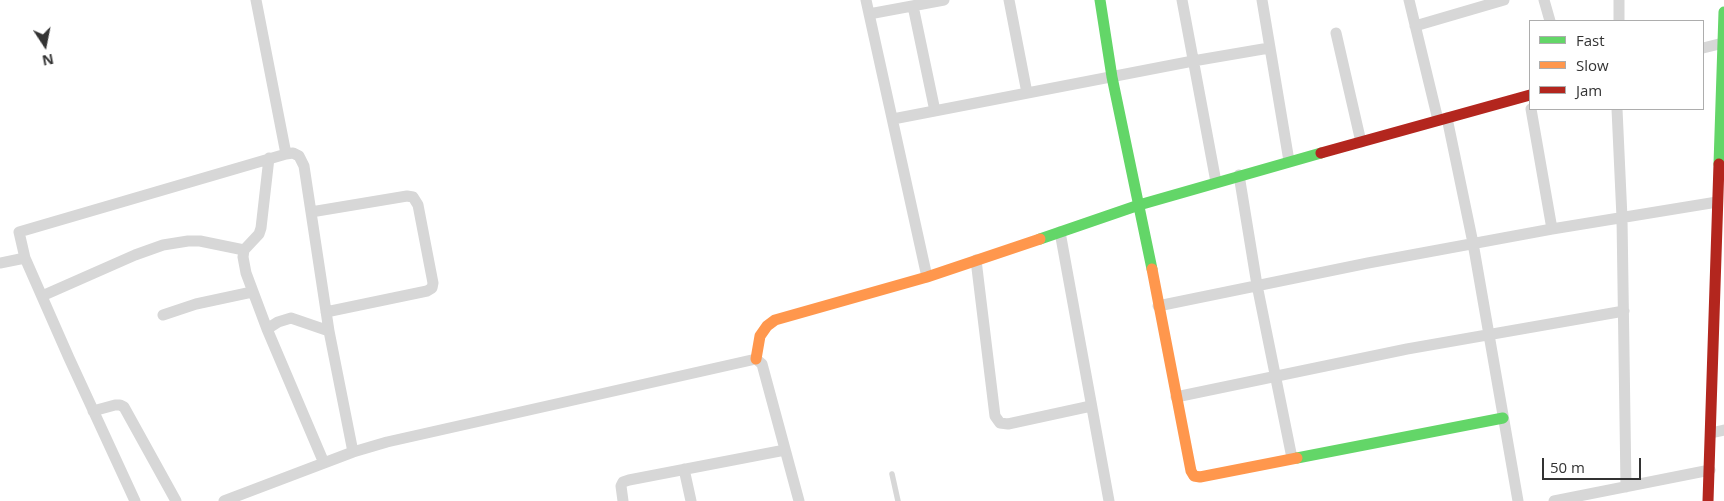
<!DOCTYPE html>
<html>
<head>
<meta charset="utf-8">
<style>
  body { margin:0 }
  #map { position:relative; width:1724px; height:501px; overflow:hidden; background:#fff; font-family:"Open Sans",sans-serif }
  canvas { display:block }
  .legend { position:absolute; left:1529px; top:20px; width:175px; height:90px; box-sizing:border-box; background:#fff; border:1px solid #adadad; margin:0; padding:6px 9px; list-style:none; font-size:15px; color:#333 }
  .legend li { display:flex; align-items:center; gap:10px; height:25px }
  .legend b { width:25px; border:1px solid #adadad }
  .north { position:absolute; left:20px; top:20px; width:50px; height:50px; -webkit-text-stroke:4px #fff; paint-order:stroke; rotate:169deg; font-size:14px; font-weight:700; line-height:20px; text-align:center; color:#333 }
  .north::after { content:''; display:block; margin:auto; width:18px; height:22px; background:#333; clip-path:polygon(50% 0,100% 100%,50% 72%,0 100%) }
  .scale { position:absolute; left:1542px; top:458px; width:99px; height:22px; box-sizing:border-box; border:2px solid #333; border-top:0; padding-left:6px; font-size:15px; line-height:18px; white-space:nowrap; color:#333; -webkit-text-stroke:4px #fff; paint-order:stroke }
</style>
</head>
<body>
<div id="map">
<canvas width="1724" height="501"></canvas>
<ul class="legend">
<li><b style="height:6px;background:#63d668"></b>Fast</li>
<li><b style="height:6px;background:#ff974d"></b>Slow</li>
<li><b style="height:6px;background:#b3261e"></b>Jam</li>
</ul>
<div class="north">N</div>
<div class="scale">50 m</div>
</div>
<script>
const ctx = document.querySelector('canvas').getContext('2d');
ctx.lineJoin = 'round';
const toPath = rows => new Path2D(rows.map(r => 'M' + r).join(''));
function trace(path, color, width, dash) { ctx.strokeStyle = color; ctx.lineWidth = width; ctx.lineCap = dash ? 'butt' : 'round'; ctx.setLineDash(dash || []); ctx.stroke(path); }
const lane = toPath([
  [892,474,898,501]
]);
const street = toPath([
  [256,0,286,154],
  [866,0,927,277],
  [1009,0,1027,93],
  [1182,0,1216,182],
  [1262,0,1289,161],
  [1409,0,1438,120],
  [1544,0,1550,21],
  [913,6,935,111],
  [869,14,944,0],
  [1619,21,1619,0],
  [1415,26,1504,0],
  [1336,33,1361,142],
  [1703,48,1723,43],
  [1531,109,1552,229],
  [1617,109,1622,218,1626,487],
  [1447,118,1473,243,1518,501],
  [893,119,1193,61,1269,48],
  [269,158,261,228,259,234,244,250,243,257,246,273,267,329,324,463],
  [1239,175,1257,285,1292,458],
  [311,212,407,196,413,197,418,205,433,283,432,288,427,291,326,312],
  [1060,232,1109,501],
  [25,258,69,358,135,501],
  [976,260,995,416,1000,423,1008,424,1091,406],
  [0,263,25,258,19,232,286,154,293,153,299,156,304,166,329,331,353,452],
  [42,296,135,255,163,245,188,241,200,241,244,250],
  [1158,306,1368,263,1552,229,1717,202],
  [163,315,196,304,252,292],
  [267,329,278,322,291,318,329,331],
  [1176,397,1407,349,1624,311],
  [93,411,115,405,120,405,124,407,176,501],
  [1711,433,1724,430],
  [684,469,691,501],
  [224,501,353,452,387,442,756,359,762,364,799,501],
  [623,501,621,486,623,482,629,480,785,450],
  [1554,501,1710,470]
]);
const fast = toPath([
  [1100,0,1112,77,1152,269],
  [1719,164,1724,12],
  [1040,239,1139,205,1321,153],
  [1297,458,1503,418]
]);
const slow = toPath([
  [1152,269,1191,471,1194,476,1200,477,1297,458],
  [756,359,760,336,767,326,775,320,927,277,1040,239]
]);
const jam = toPath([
  [1321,153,1530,95],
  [1708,501,1719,164]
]);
trace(lane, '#d7d7d7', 5.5);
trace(street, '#d7d7d7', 11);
trace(fast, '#63d668', 11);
trace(slow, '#ff974d', 11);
trace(jam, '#b3261e', 11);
</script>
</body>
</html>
